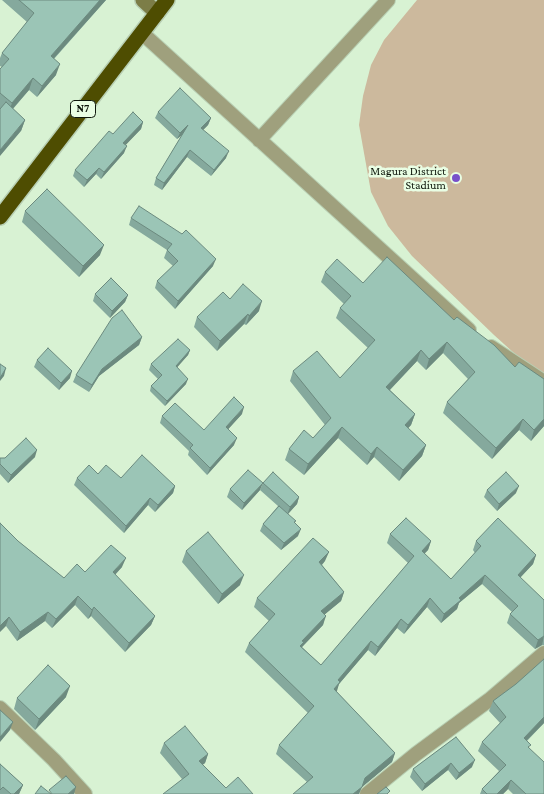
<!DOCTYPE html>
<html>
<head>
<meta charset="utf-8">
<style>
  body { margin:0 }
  canvas { display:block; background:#d8f2d3 }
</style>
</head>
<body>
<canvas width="544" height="794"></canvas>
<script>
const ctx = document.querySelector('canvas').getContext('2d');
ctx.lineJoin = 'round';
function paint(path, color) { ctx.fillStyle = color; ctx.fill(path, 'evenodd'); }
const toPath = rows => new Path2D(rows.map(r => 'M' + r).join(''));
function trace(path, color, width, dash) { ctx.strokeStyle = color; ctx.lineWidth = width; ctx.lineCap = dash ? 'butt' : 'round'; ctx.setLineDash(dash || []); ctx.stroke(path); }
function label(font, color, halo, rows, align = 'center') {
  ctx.font = font + ' "Crimson Pro",serif'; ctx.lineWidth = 5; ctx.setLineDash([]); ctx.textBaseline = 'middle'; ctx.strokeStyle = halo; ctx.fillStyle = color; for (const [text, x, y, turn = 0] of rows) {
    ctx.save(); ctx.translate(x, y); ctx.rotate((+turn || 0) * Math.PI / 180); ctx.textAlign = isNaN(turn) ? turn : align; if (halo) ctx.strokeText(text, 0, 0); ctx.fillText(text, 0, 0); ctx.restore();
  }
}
const green = toPath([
  [417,0,544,0,544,373,525,363,494,335,412,256,388,226,371,192,359,125,363,96,371,65,384,40]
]);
const street = toPath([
  [142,33,469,330],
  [259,140,388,0],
  [491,347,544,382],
  [0,708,54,760,85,794],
  [367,794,416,754,489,700,544,653]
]);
const secondary = toPath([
  [143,0,157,13]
]);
const highway = toPath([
  [0,217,167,0]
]);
const wall = toPath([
  [2,0,106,0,54,59,56,75,37,97,29,90,13,109,25,120,21,131,0,108,0,69,2,67,0,66,0,58,2,53,27,22],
  [158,112,211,118,208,125,203,130,226,158,211,176,187,157,162,190,154,185,156,178,182,135,177,139,155,118],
  [143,122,141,129,125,145,124,153,101,179,96,174,84,187,73,176,75,170,113,134],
  [25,211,100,255,79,277,22,222],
  [131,218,213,266,175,309,155,288,157,281,173,266,164,258,167,250,129,225],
  [325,272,363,283,454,320,515,367,544,379,544,426,531,441,519,430,492,459,443,413,447,402,468,379,443,353,426,370,417,361,390,390,415,414,411,425,408,428,426,445,422,456,399,481,374,457,367,465,338,438,304,475,285,460,289,449,313,438,325,425,290,381,293,371,340,378,368,348,336,318,340,308,344,304,321,282],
  [95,294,128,295,125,302,110,318,93,301],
  [259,311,246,325,244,324,217,351,194,327,197,317],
  [142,337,139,345,99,376,89,392,73,382,76,375],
  [190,350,188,355,177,367,186,384,165,406,150,391,151,386,158,379,149,370,151,364],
  [37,360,70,378,59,390,34,367],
  [242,414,228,429,234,445,207,475,188,455,189,451,160,423,162,416,204,430],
  [35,457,8,483,0,474,0,458],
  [98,474,121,478,175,486,173,493,155,512,148,505,124,533,74,485,77,478],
  [263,483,299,497,297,504,288,514,295,523,298,536,281,550,260,531,263,524,278,506,260,490],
  [230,489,260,490,242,510,227,497],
  [487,490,516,493,497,511,484,497],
  [390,534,431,541,428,550,424,554,451,579,475,553,473,550,476,541,536,555,533,564,520,578,544,600,544,645,542,645,535,649,507,623,510,614,512,612,482,584,459,603,457,609,441,623,427,607,404,634,397,628,375,656,368,650,339,684,336,691,395,753,392,762,362,787,307,782,276,754,279,745,308,713,245,652,249,643,269,621,254,607,257,598,325,561,322,565,344,592,341,601,325,614,323,625,302,647,321,665,408,563,387,543],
  [18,541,64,578,85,572,122,567,115,575,155,616,151,625,125,652,91,616,88,619,75,605,52,628,45,621,17,641,6,626],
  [186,551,240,585,218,604,182,562],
  [544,659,544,723,527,741,544,794,513,794,508,789,503,794,480,794,482,789,499,771,478,751,482,742,500,723,489,711,493,701,516,684],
  [66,697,35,730,14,709,17,698],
  [456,737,472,767,456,780,448,770,422,791,410,777,413,769],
  [164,743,208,754,205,763,202,765,226,788,182,779,160,753],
  [0,764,23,785,19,794,0,794]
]);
const shadedWall = toPath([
  [100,0,106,0,46,67,51,56],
  [60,64,56,75,37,97,42,86],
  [33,78,29,90,8,114,12,103],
  [211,118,208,125,198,135,201,128],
  [25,120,21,131,0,156,0,150],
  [143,122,141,129,121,150,123,143],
  [188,125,186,132,177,139,180,133],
  [127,146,124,153,101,179,104,172],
  [190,150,187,157,162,190,164,183],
  [229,151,226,158,211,176,214,170],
  [99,168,96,174,84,187,87,180],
  [104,245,100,255,79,277,83,266],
  [216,259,213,266,175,309,178,301],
  [128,295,125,302,110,318,112,311],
  [262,301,259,311,246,325,249,316],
  [248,314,244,324,217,351,220,341],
  [142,337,139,345,99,376,89,392,92,385,102,369],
  [447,342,443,353,426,370,429,359],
  [190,350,188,355,174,371,176,366],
  [421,350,417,361,382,398,386,387],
  [6,368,4,376,0,381,0,378],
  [72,371,70,378,59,390,61,383],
  [188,379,186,384,165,406,167,401],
  [244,407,242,414,223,435,226,427],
  [415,414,411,425,401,436,405,425],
  [523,419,519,430,492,459,496,448],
  [544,419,544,426,531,441,534,430],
  [342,427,338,438,304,475,308,464],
  [237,438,234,445,207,475,210,468],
  [426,445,422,456,399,481,403,470],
  [377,447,374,457,367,465,371,454],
  [37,450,35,457,8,483,11,475],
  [263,483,260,490,242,510,244,503],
  [175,486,173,493,155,512,158,505],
  [519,486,516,493,497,511,499,504],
  [299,497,297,504,287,515,290,507],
  [150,498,148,505,124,533,126,526],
  [301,529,298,536,281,550,284,543],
  [431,541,428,550,418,560,422,551],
  [329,552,325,561,316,571,319,562],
  [536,555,533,564,514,584,518,575],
  [126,558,122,567,109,581,113,572],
  [244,575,240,585,218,604,222,594],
  [485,575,482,584,459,603,457,609,441,623,444,614,459,598],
  [344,592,341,601,318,620,321,611],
  [78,596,75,605,52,628,56,619],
  [430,598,427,607,404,634,408,625],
  [94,607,91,616,88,619,92,610],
  [48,612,45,621,17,641,20,632],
  [155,616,151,625,125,652,129,643],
  [326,616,323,625,302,647,301,651,297,655,302,641],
  [9,617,6,626,0,632,0,626],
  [401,619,397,628,375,656,378,647],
  [544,636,542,645,535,649,538,640],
  [371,641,368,650,339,684,337,691,331,698,338,680],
  [70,686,66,697,35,730,39,719],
  [544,717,544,723,520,747,524,738],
  [13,722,10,730,0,742,0,737],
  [395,753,392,762,362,787,359,794,353,794,365,778],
  [208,754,205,763,195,771,199,761],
  [475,760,472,767,456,780,459,773],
  [451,763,448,770,422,791,425,784],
  [511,780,508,789,503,794,497,794],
  [23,785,19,794,14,794],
  [76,787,74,794,68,794]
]);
const building = toPath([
  [19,0,100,0,51,56,60,64,42,86,33,78,12,103,0,93,0,69,9,59,2,53,34,13,19,0],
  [180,88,211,118,201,128,229,151,214,170,190,150,164,183,156,178,188,125,180,133,158,112,180,88],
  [6,102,25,120,0,150,0,109,6,102],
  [133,112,143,122,123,143,127,146,104,172,99,168,87,180,75,170,109,131,113,134,133,112],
  [47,189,104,245,83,266,25,211,47,189],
  [139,206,182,234,186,230,216,259,178,301,157,281,178,261,167,250,172,244,131,218,139,206],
  [387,257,454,320,457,317,494,345,515,367,519,362,544,379,544,419,534,430,523,419,496,448,447,402,475,372,447,342,429,359,421,350,386,387,415,414,405,425,426,445,403,470,377,447,371,454,342,427,308,464,289,449,304,430,313,438,331,418,293,371,317,351,340,378,375,340,340,308,351,296,325,272,337,259,363,283,387,257],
  [111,278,128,295,112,311,95,294,111,278],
  [243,284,262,301,249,316,248,314,220,341,197,317,223,292,230,299,243,284],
  [122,310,142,337,102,369,92,385,76,375,112,318,122,310],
  [178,339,190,350,176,366,188,379,167,401,151,386,162,375,151,364,178,339],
  [48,348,72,371,61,383,37,360,48,348],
  [0,364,6,368,0,378,0,364],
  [234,397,244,407,226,427,237,438,210,468,190,448,193,445,162,416,175,403,204,430,234,397],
  [26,438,37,450,11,475,0,464,0,458,5,458,26,438],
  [142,455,175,486,158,505,150,498,126,526,77,478,89,465,98,474,106,465,121,478,142,455],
  [248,470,263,483,244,503,230,489,248,470],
  [273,472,299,497,290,507,263,483,273,472],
  [506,472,519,486,499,504,487,490,506,472],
  [279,506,296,521,294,522,301,529,284,543,263,524,279,506],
  [406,518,431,541,422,551,451,579,481,546,476,541,498,518,536,555,518,575,544,600,544,636,538,640,510,614,518,606,485,575,459,598,461,600,444,614,430,598,408,625,401,619,378,647,371,641,338,680,340,682,334,689,395,753,365,778,362,787,353,794,293,794,313,777,279,745,314,706,249,643,275,614,257,598,313,538,329,552,319,562,344,592,321,611,326,616,302,641,304,642,300,646,321,665,414,556,390,534,406,518],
  [0,523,18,541,64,578,77,564,85,572,111,545,126,558,113,572,155,616,129,643,94,607,92,610,78,596,56,619,48,612,20,632,9,617,0,626,0,523],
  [208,532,244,575,222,594,186,551,208,532],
  [544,659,544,717,524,738,531,745,528,747,544,762,544,794,526,794,511,780,497,794,487,794,482,789,506,765,482,742,506,717,493,701,516,684,544,659],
  [48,665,70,686,39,719,17,698,48,665],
  [0,710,13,722,0,737,0,710],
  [185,726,208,754,199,761,226,788,238,777,253,794,163,794,189,774,164,743,185,726],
  [456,737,475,760,459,773,451,763,425,784,413,769,456,737],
  [0,764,23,785,14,794,11,794,3,787,0,790,0,764],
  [66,776,76,787,68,794,52,794,49,790,66,776],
  [41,786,51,794,35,794,41,786],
  [386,787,390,791,387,794,377,794,386,787]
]);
const markers = [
  [456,178,5,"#7850ca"]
];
const shields = [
  [83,109,25]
];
const shieldNames = [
  ["N7",83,109]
];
const poiNames = [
  ["Magura District",446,171],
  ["Stadium",446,185]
];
paint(green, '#ccb99d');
trace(street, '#b8cfb3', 16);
trace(secondary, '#b8cfb3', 18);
trace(highway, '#b8cfb3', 18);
trace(street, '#9fa07d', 14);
trace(secondary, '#7c7d47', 15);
trace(highway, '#4e4d01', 15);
paint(wall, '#85a99d');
paint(shadedWall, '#6c8a7f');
paint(building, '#9bc5b6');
trace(building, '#6c8a7f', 1);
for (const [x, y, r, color] of markers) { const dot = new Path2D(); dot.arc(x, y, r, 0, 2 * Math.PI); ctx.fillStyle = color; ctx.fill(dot); trace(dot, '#e9fee4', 2); }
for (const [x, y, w] of shields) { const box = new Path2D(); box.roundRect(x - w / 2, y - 8.5, w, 17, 4); ctx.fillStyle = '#e9fee4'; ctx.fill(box); trace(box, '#0e170c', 1); }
label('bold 11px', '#0e170c', null, shieldNames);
label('12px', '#0e170c', '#e9fee4', poiNames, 'right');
</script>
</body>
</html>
